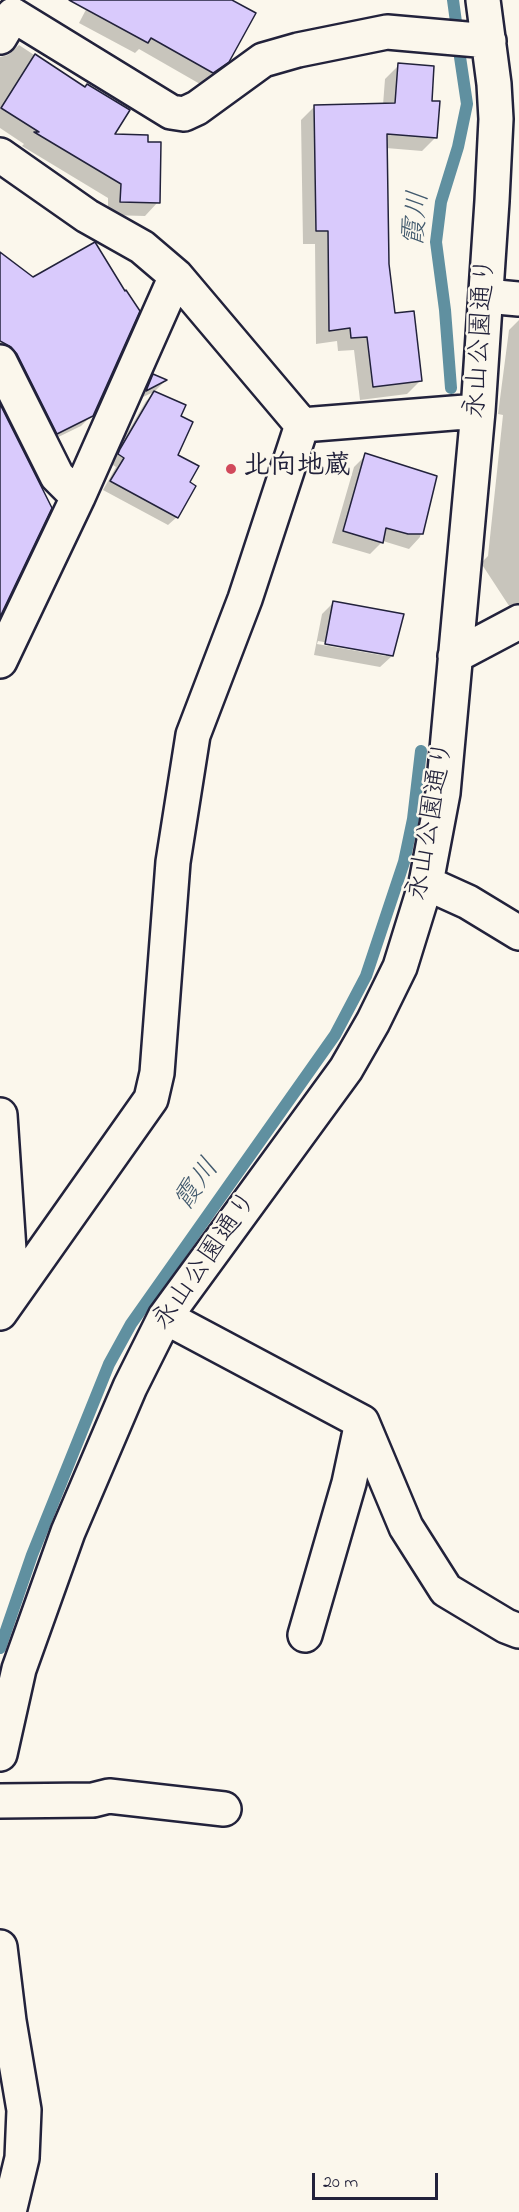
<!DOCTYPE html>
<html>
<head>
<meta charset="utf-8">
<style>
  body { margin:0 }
  #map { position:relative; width:519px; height:2212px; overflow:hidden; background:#fbf7ec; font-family:"Indie Flower",sans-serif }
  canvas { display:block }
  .scale { position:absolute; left:312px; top:2173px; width:126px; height:27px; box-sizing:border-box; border:3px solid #22223b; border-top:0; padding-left:8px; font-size:18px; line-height:21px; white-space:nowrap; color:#22223b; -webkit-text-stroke:4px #fbf7ec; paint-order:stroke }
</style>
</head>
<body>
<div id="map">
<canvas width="519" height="2212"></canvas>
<div class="scale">20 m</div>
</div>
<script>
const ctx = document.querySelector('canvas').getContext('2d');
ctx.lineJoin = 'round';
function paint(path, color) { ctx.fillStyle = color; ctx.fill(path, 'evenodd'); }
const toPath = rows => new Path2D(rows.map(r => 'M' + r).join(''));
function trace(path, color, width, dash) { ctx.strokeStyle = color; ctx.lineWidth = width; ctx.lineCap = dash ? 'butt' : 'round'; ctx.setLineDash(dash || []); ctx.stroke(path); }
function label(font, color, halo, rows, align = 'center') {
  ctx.font = font + ' "Indie Flower","Klee One",sans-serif'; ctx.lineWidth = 5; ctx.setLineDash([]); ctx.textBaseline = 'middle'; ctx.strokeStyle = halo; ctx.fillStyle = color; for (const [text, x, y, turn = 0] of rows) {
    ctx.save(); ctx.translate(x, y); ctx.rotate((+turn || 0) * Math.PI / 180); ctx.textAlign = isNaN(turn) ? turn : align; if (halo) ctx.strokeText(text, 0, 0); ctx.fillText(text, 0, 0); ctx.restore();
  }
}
const shadow = toPath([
  [91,0,229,0,227,61,200,84,139,49,135,53,79,23],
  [19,45,84,88,113,136,158,202,145,216,108,215,108,198,22,146,24,144,0,128,0,57,8,55],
  [399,65,430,102,436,137,422,151,386,148,387,264,393,315,421,380,407,394,360,400,354,350,338,351,337,341,316,344,315,244,303,244,301,120,315,106,383,105,385,79],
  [0,254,92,415,81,426,46,443,0,357],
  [519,320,519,613,515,615,481,563,488,556,503,415,498,414,509,330],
  [154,375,165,381,154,392,136,400,142,387],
  [155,393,179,417,176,456,188,483,177,517,168,525,103,490,116,467,110,463,112,459,146,401],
  [366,455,435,477,420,537,409,549,383,541,370,554,332,543,354,467],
  [334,602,392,656,380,667,314,655,322,614],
  [318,641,386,653,386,656,317,644]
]);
const stream = toPath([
  [453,0,456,22],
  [451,388,445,310,436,242,441,202,458,147,467,104,460,57],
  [0,1648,32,1555,109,1364,131,1324,335,1035,366,976,404,862,413,819,421,751]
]);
const building = toPath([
  [69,0,232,0,256,13,229,62,213,73,151,38,148,43,69,0],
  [35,54,85,87,87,84,130,110,115,134,148,135,148,142,161,142,160,203,120,202,121,184,34,132,39,132,1,108,35,54],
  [398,63,434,66,432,101,440,101,437,138,387,134,389,264,395,313,414,311,422,381,373,387,367,337,351,338,350,328,329,331,328,231,316,231,314,105,395,103,398,63],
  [95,242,125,291,126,290,140,311,93,416,57,434,17,354,11,347,0,341,0,252,33,277,95,242],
  [153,374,167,380,146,391,153,374],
  [154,391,186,405,181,416,193,422,178,455,199,466,190,482,196,486,178,518,110,481,124,458,118,454,120,449,154,391],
  [0,404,52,508,0,617,0,404],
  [365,453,437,476,423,534,408,534,386,528,383,543,343,531,365,453],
  [333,601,404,614,393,656,325,644,333,601]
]);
const minor = toPath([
  [0,37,13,15,171,112,184,114,197,108,263,60,298,50,387,32,489,41],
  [0,155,87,216,142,247,176,276,302,425,478,411],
  [486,296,519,299],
  [0,362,57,476,78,497],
  [455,656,519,622],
  [0,661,78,497,176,276],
  [426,883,468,902,519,933],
  [0,1115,12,1295],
  [0,1313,151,1099,157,1073,173,862,193,735,245,599,302,425],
  [165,1317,362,1422,349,1483,305,1635],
  [362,1422,406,1527,446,1590,506,1626,519,1631],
  [0,1754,19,1669,68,1532,130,1387,165,1317,346,1069,373,1022,400,967,426,883,443,793,478,411,492,201,496,119,494,84,483,0],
  [0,1801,93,1800,109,1796,224,1809],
  [0,1947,9,2021,24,2110,22,2158,9,2212]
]);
const markers = [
  [231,469,6,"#d1495b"]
];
const streetNames = [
  ["永山公園通り",483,338,-86],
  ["永山公園通り",433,821,-80],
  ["永山公園通り",207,1262,-55]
];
const poiNames = [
  ["北向地蔵",243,469]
];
const waterNames = [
  ["霞川",419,219,-84],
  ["霞川",199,1186,-55]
];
paint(shadow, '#0003');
trace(stream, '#6090a0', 12);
paint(building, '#d9cafc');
trace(building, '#22223b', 1.5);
trace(minor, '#22223b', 38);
trace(minor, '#fbf7ec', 33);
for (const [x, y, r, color] of markers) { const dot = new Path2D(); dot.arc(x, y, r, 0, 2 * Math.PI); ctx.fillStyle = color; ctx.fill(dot); trace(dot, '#fbf7ec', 2); }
label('27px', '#22223b', '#fbf7ec', streetNames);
label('bold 27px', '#22223b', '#fbf7ec', poiNames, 'left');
label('italic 28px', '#41596d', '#fbf7ec', waterNames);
</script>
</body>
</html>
